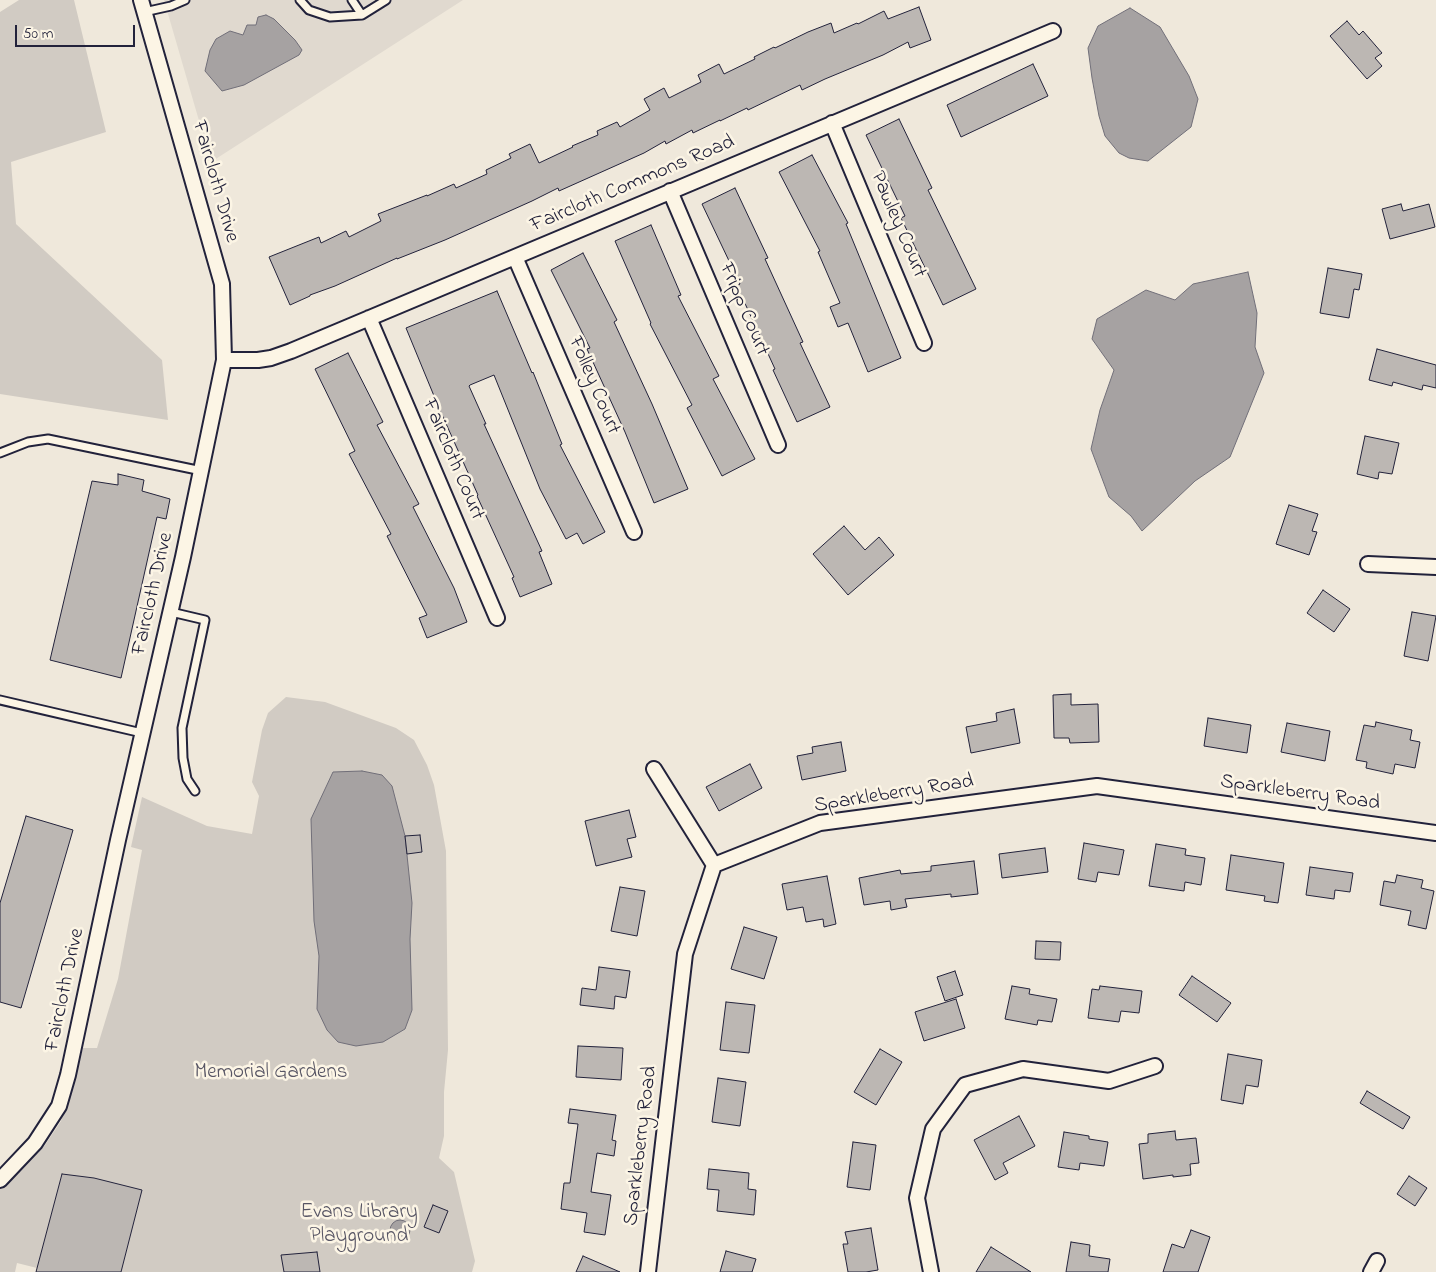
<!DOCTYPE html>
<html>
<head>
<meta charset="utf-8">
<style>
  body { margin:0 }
  #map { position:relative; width:1436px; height:1272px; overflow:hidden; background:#efe8db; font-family:"Indie Flower",sans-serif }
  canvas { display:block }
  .scale { position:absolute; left:15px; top:25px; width:120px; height:22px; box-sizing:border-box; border:2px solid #22223b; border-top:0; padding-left:6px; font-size:15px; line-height:18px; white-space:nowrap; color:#22223b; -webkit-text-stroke:4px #fcf5e5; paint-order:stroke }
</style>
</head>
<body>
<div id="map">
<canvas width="1436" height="1272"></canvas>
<div class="scale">50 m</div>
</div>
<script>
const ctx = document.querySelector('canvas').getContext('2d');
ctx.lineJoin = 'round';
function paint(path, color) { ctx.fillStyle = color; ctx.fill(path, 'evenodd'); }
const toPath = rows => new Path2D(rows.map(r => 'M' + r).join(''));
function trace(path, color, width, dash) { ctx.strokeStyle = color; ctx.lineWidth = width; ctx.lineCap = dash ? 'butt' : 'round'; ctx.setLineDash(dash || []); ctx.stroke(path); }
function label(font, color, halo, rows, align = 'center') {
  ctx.font = font + ' "Indie Flower",sans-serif'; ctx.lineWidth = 5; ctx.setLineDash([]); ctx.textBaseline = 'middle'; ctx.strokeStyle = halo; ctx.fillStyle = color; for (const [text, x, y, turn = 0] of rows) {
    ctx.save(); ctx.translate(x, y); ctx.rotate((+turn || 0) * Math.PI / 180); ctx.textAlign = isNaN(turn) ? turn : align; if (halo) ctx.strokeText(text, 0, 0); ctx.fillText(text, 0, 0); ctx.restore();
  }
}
const built = toPath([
  [164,0,463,0,211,162]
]);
const green = toPath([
  [19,0,74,0,106,132,11,162,16,224,162,360,168,420,0,394,0,12],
  [286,697,325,702,396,728,414,740,427,765,434,785,446,851,448,1050,444,1092,444,1136,439,1158,454,1172,475,1261,472,1272,121,1272,142,1190,94,1178,62,1174,37,1268,17,1263,15,1272,0,1272,0,1189,45,1145,61,1121,83,1048,97,1048,118,979,142,850,131,847,142,797,207,826,252,834,259,796,252,782,262,730,268,713]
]);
const water = toPath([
  [1130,8,1160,27,1189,76,1198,99,1191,127,1148,161,1129,158,1119,153,1105,136,1099,116,1092,78,1088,48,1098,26,1130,8],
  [266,15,274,19,295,40,302,50,299,55,244,85,222,91,205,71,210,50,216,39,230,31,243,35,247,25,256,25,258,17,266,15],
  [1248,272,1257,313,1255,347,1264,373,1249,410,1230,457,1195,481,1142,531,1131,516,1109,497,1091,449,1100,410,1114,370,1092,339,1097,319,1146,290,1175,300,1193,284,1248,272],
  [362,771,382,775,392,786,405,836,412,903,410,939,412,1010,405,1029,383,1042,356,1046,338,1042,327,1030,317,1009,319,956,314,921,311,819,333,772,362,771],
  '390 1230a10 10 0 1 1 20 0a10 10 0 1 1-20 0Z'
]);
const building = toPath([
  [919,7,931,40,910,48,908,42,883,55,825,79,802,90,800,85,748,110,747,108,720,121,720,120,693,133,692,130,666,144,665,141,644,153,559,191,558,188,532,201,445,240,397,259,397,258,335,286,310,295,310,296,290,305,269,257,319,237,321,243,346,231,349,237,381,221,378,214,427,195,427,196,454,184,456,188,487,174,486,170,511,158,509,154,530,144,539,163,573,147,572,146,598,135,597,131,617,122,620,127,650,110,644,99,664,88,669,98,701,82,698,75,719,64,724,74,755,59,754,57,774,47,775,48,808,32,831,23,834,33,857,23,858,24,884,11,888,19,919,7],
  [1347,21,1359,35,1363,31,1382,53,1375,58,1382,66,1367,79,1330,36,1347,21],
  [1033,64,1048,96,961,137,947,105,1033,64],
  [899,119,932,188,928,190,976,289,943,305,901,218,905,216,866,135,899,119],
  [812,155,848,223,846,224,901,358,868,372,848,323,838,327,830,307,840,303,818,252,820,251,779,172,812,155],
  [735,188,768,258,765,259,803,342,800,343,830,407,797,422,773,370,775,369,737,286,740,284,702,204,735,188],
  [1401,204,1403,211,1429,204,1435,227,1390,239,1382,209,1401,204],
  [651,225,681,295,678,296,719,376,713,379,755,459,722,476,687,408,692,405,650,324,651,323,615,241,651,225],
  [583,253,617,320,614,322,652,404,688,489,654,503,625,432,587,349,590,348,551,270,583,253],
  [1328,268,1362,274,1359,290,1354,289,1349,318,1320,313,1328,268],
  [497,291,532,373,533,372,562,444,560,445,605,532,583,544,577,533,566,539,540,489,494,375,470,385,469,386,486,424,484,424,542,551,539,552,552,584,520,597,512,578,514,577,477,496,478,495,439,408,406,328,497,291],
  [1377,349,1436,365,1436,388,1423,385,1422,390,1393,382,1392,386,1369,380,1377,349],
  [348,353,383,422,377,425,419,504,413,507,454,588,467,622,427,638,419,618,427,615,387,536,391,534,349,454,355,451,315,369,348,353],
  [1365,436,1399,443,1392,474,1379,472,1378,479,1357,474,1365,436],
  [118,474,144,480,142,491,170,499,166,519,157,517,121,678,50,660,92,481,118,485,118,474],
  [1289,505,1318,514,1312,531,1317,532,1309,555,1276,544,1289,505],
  [844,526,865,550,879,537,894,555,848,595,813,554,844,526],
  [1323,590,1350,609,1334,632,1307,613,1323,590],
  [1412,612,1436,616,1428,661,1404,656,1412,612],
  [1071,694,1071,705,1098,704,1099,742,1070,743,1069,738,1054,738,1053,695,1071,694],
  [1014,709,1020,743,971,753,966,727,997,721,996,713,1014,709],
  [1208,718,1251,725,1247,753,1204,746,1208,718],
  [1376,722,1412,730,1410,740,1420,742,1415,768,1395,764,1393,774,1366,768,1367,762,1356,760,1364,725,1375,727,1376,722],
  [1287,723,1330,731,1325,761,1281,752,1287,723],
  [841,742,846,771,802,780,797,756,813,753,812,747,841,742],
  [750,764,762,788,719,811,706,787,750,764],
  [629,810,636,837,627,839,632,857,596,866,585,821,629,810],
  [26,816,73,830,21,1008,0,1002,0,903,26,816],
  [420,835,422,852,407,854,405,836,420,835],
  [1084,843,1124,850,1119,875,1098,872,1096,882,1078,879,1084,843],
  [1156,844,1186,849,1185,855,1205,858,1201,885,1185,882,1184,891,1149,886,1156,844],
  [1045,848,1048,872,1002,878,999,854,1045,848],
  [1231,855,1284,863,1278,903,1264,901,1265,896,1226,890,1231,855],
  [974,861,978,894,951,897,951,894,905,899,907,907,891,910,890,901,864,905,859,878,900,870,901,874,931,871,931,866,974,861],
  [1310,867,1353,873,1350,892,1335,890,1334,899,1306,895,1310,867],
  [1397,875,1423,880,1421,888,1434,891,1426,929,1408,925,1411,911,1380,905,1384,881,1395,883,1397,875],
  [827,876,836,924,824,927,823,919,806,922,803,907,787,910,782,884,827,876],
  [620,887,645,891,637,936,611,931,620,887],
  [744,927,777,937,764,979,731,969,744,927],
  [1036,941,1061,942,1060,960,1035,959,1036,941],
  [599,967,630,971,626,998,615,996,614,1009,580,1005,582,988,596,990,599,967],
  [955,971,963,995,945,1001,937,977,955,971],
  [1192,976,1231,1003,1217,1022,1179,995,1192,976],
  [1012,986,1030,989,1029,994,1057,999,1052,1022,1038,1020,1037,1025,1005,1019,1012,986],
  [1100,986,1142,991,1139,1013,1121,1011,1119,1022,1088,1018,1092,989,1099,990,1100,986],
  [956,999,965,1028,924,1041,915,1012,956,999],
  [726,1002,755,1005,749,1053,720,1050,726,1002],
  [578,1046,623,1048,621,1080,576,1077,578,1046],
  [880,1049,902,1062,876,1105,854,1092,880,1049],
  [1228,1054,1262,1060,1258,1087,1246,1085,1243,1104,1221,1100,1228,1054],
  [718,1078,746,1082,740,1126,712,1122,718,1078],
  [1367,1091,1410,1117,1403,1129,1360,1103,1367,1091],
  [570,1109,616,1115,612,1140,616,1141,614,1156,597,1153,591,1192,611,1195,605,1235,584,1232,587,1213,561,1209,564,1183,570,1183,578,1124,568,1123,570,1109],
  [1019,1116,1035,1146,1003,1163,1008,1173,995,1180,974,1140,1019,1116],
  [1175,1131,1176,1140,1196,1138,1199,1163,1190,1164,1191,1175,1173,1177,1173,1175,1143,1179,1139,1144,1148,1143,1148,1134,1175,1131],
  [1064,1132,1089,1136,1089,1139,1108,1142,1104,1166,1080,1163,1079,1170,1058,1167,1064,1132],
  [853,1142,876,1145,870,1190,847,1187,853,1142],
  [709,1169,749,1173,748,1189,756,1190,754,1215,717,1211,719,1190,707,1189,709,1169],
  [62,1174,94,1178,142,1190,121,1272,36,1272,62,1174],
  [1409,1176,1427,1188,1415,1206,1397,1194,1409,1176],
  [433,1205,448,1211,439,1233,424,1227,433,1205],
  [871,1228,878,1270,866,1272,848,1272,843,1244,848,1244,845,1232,871,1228],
  [1191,1230,1210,1237,1198,1272,1163,1272,1172,1244,1184,1248,1191,1230],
  [1071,1242,1090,1245,1089,1256,1110,1259,1108,1272,1066,1272,1071,1242],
  [991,1247,1031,1272,976,1272,991,1247],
  [726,1251,756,1259,752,1272,720,1272,726,1251],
  [317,1252,320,1272,284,1272,281,1255,317,1252],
  [583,1256,620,1272,576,1272,583,1256]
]);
const lane = toPath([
  [300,0,309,10,330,17,362,15,386,0],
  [352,0,362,15],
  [144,12,171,6,185,0],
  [0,453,28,442,48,439,202,471],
  [171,612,205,620,182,728,183,758,187,779,195,791],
  [0,700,142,733]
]);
const street = toPath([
  [832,123,924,343],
  [670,191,778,445],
  [515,257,634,532],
  [369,318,497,618],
  [224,360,258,360,271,358,291,351,1053,31],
  [1368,564,1436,567],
  [654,769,714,865],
  [714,865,820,823,1097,786,1436,833],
  [0,1180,35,1143,59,1106,68,1075,118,840,183,557,224,360,222,284,141,0],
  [648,1272,685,954,714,865],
  [931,1272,917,1198,933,1129,965,1085,1023,1069,1109,1081,1155,1066],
  [1371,1272,1377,1261]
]);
const streetNames = [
  ["Faircloth Drive",214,182,74],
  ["Faircloth Commons Road",633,185,-23],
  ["Pawley Court",897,225,67],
  ["Fripp Court",743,310,67],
  ["Folley Court",593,386,67],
  ["Faircloth Court",452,460,67],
  ["Faircloth Drive",154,594,-77],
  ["Sparkleberry Road",1300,794,8],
  ["Sparkleberry Road",894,795,-9],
  ["Faircloth Drive",66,990,-78],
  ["Sparkleberry Road",642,1146,-83]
];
const parkNames = [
  ["Memorial Gardens",271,1074],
  ["Evans Library",359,1214],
  ["Playground",359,1238]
];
paint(built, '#e0d9cf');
paint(green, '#d1cbc3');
paint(water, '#a6a2a2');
trace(water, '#716f79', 1);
paint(building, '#bcb7b3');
trace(building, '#22223b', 1);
trace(lane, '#22223b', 11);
trace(street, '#22223b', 18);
trace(lane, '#fcf5e5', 7);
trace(street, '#fcf5e5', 14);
label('21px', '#22223b', '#fcf5e5', streetNames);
label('21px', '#575564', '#fcf5e5', parkNames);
</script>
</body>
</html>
